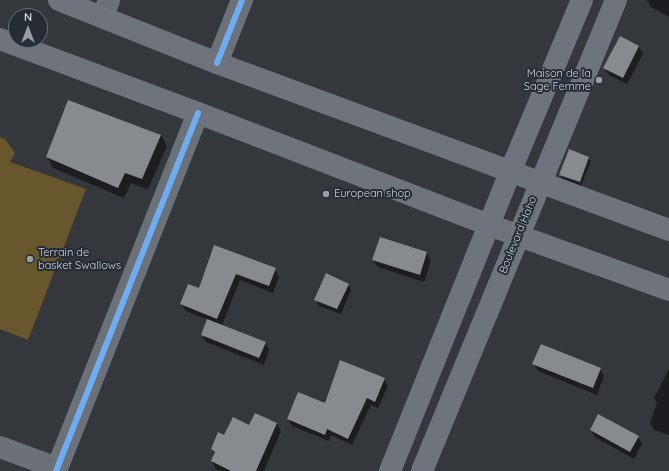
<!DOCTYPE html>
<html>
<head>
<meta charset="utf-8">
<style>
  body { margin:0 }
  #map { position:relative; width:669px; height:471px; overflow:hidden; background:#34373c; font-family:Quicksand,sans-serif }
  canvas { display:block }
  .north { position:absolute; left:8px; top:8px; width:40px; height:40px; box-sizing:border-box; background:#262c35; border:1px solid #6a6f77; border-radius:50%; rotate:0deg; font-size:11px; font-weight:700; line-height:16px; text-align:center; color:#d0d4da }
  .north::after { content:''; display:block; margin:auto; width:14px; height:18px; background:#999da3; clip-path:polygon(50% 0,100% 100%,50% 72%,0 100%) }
</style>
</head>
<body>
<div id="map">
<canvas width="669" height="471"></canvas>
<div class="north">N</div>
</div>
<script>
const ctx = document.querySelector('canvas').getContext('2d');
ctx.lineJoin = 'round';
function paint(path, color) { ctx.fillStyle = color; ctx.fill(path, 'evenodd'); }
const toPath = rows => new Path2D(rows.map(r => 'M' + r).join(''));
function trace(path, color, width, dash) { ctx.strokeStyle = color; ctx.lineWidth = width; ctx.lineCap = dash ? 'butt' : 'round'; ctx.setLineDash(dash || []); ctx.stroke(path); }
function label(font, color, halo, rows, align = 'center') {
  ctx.font = font + ' Quicksand,sans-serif'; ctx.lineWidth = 4; ctx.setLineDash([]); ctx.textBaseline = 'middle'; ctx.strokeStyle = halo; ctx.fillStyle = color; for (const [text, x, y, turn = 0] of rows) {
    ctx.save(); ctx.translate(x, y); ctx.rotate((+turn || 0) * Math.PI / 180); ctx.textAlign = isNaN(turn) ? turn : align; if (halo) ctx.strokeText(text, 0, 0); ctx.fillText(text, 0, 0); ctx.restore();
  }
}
const green = toPath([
  [0,137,5,139,15,153,10,162,86,189,28,340,0,329]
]);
const shadow = toPath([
  [647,0,669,0,669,17,651,7],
  [620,37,639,47,643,54,627,84,609,75,604,68],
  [161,135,167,146,148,189,131,183,124,198,53,168,47,157],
  [588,158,591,161,581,186,562,178,560,175],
  [380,238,427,253,431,261,424,282,378,267,373,260],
  [215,246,275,269,279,277,273,293,240,280,222,325,265,342,269,350,264,365,206,342,202,335,208,320,186,311,181,304,200,290],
  [348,284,351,290,341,314,319,306,316,300],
  [534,364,600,369,604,376,597,395,538,371],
  [669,369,669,435,654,430,650,423,657,402,654,398],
  [384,379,388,386,378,408,371,405,352,445,331,435,329,441,292,426,288,419],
  [255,415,277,424,281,431,264,471,221,471,216,469,212,461,215,455,212,449,250,426],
  [591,430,638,437,642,444,634,459,595,437]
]);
const building = toPath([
  [620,36,639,46,623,78,603,68],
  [68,100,161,135,142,179,125,173,118,188,46,157],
  [569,149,589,157,580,182,559,175],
  [380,237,427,252,420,275,372,260],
  [214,245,276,268,269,286,236,274,217,319,180,304,188,284,199,288],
  [326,273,349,284,337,309,314,300],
  [207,319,266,342,259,358,201,335],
  [541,344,601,368,593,388,532,364],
  [340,360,385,378,375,402,367,398,348,439,327,429,325,435,287,419,298,392,325,403],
  [255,413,277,423,256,471,231,471,211,461,215,452,211,449,218,432,224,435,233,417,249,425],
  [598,414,639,436,630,452,590,430]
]);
const street = toPath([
  [103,17,109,0],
  [217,63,242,0],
  [0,447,57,468],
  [56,471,198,113]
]);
const secondary = toPath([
  [59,0,217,63,669,230],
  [0,39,198,113,489,225,669,290],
  [390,471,511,170,582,0],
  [422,471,616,0]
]);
const cycleway = toPath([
  [217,63,242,0],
  [56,471,198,113]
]);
const markers = [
  [599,80,4,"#999da3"],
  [326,194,4,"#999da3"],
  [30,259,4,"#999da3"]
];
const poiNames = [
  ["Maison de la",591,74,"right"],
  ["Sage Femme",591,87,"right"],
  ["European shop",334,194],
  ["Terrain de",38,253],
  ["basket Swallows",38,266]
];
const streetNames = [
  ["Boulevard Haho",518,235,-68]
];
paint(green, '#68572d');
paint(shadow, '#0007');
paint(building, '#878a8e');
trace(street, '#6c7178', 22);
trace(secondary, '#6f737c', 22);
trace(cycleway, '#6dadf4', 6);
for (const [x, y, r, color] of markers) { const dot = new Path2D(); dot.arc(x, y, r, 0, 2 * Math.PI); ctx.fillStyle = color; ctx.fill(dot); trace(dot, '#262c35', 1.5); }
label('11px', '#d0d4da', '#262c35', poiNames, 'left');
label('11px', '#d0d4da', '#262c35', streetNames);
</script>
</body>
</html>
